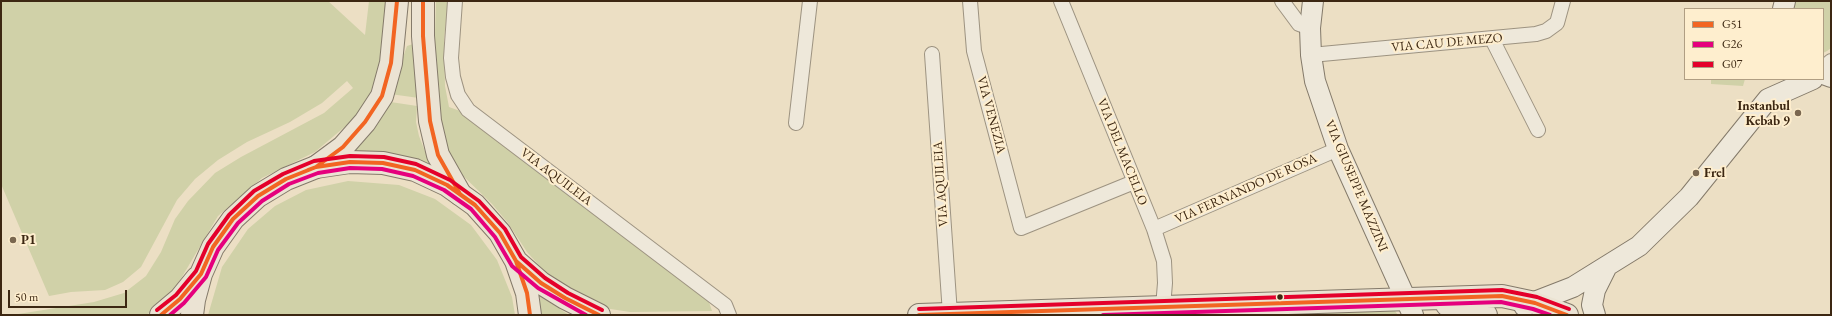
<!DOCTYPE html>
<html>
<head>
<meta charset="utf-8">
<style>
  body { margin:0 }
  #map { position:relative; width:1832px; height:316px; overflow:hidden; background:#ecdfc4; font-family:"EB Garamond",serif }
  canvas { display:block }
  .frame { position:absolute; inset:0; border:2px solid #3c2712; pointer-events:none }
  .legend { position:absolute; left:1684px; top:8px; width:140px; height:72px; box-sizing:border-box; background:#feeece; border:1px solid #b09e83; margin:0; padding:5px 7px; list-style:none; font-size:12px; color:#3c2712 }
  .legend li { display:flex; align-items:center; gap:8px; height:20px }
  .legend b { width:20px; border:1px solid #b09e83 }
  .scale { position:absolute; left:8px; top:290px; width:119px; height:18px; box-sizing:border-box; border:2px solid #3c2712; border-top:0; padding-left:5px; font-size:12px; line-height:14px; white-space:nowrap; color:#3c2712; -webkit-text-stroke:3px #feeece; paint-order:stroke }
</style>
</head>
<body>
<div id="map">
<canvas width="1832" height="316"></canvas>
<div class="frame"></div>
<ul class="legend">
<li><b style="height:5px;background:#f26522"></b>G51</li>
<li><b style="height:5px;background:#e5007d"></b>G26</li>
<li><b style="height:5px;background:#e4002b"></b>G07</li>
</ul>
<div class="scale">50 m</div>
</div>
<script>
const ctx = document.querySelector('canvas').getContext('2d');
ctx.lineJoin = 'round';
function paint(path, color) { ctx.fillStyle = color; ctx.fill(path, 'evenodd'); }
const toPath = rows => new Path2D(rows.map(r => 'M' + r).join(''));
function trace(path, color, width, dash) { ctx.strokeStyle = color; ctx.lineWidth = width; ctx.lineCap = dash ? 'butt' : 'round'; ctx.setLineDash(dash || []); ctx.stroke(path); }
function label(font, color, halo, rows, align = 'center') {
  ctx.font = font + ' "EB Garamond",serif'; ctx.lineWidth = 4; ctx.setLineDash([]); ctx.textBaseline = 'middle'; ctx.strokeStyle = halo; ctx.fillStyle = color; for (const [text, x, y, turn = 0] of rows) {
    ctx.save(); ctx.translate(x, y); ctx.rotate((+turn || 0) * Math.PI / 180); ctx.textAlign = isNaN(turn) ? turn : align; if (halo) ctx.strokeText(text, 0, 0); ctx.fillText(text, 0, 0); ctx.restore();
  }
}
const green = toPath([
  [1,1,328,1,365,35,369,1,388,1,386,37,378,71,369,97,354,119,315,152,262,178,218,216,176,287,150,313,144,315,12,315,94,302,124,293,146,276,161,252,175,219,188,201,215,173,241,157,324,113,353,88,347,81,322,103,290,122,247,142,218,160,195,179,177,200,141,267,123,282,105,290,71,292,49,296,1,184],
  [436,1,448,1,444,39,445,86,449,107,460,111,709,302,712,311,630,312,604,308,552,280,527,252,508,223,492,204,455,168,443,144,434,68],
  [1794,1,1831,1,1831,48,1827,51,1823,53,1823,9,1793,9],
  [413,44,416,48,419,98,390,94,407,46],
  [1711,79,1745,79,1743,86,1711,84],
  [384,101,417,106,416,122,419,136,426,154,433,167,367,159,348,148],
  [348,181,399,185,435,199,471,225,497,260,512,297,515,315,208,315,222,267,248,229,275,206,306,190],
  [539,295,569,315,536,315,535,296],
  [1395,311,1398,315,1237,315]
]);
const street = toPath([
  [455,1,451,58,453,77,458,95,468,110,725,305,729,315],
  [970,1,974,51,1021,228,1134,182],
  [1061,1,1154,229,1164,261,1165,283,1163,307],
  [1282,1,1299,24,1310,28],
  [1492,39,1538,130],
  [932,54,950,314],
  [1311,55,1536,34,1546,31,1557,23,1563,1],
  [1823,68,1831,61],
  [796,123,810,1],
  [1154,229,1338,149]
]);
const secondary = toPath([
  [1313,1,1310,28,1311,55,1315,81,1338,149,1413,315],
  [1783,9,1785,1],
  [1823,74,1831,77],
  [1524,306,1573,287,1639,246,1689,197,1768,99,1813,79],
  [1595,315,1592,305,1595,290,1607,266]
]);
const primary = toPath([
  [517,262,541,283,565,298,599,315],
  [1447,305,1486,315],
  [161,315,180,299,197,278],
  [192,315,194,300,201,274,213,247,233,219,258,196,286,179,316,167,350,162,383,163,415,170,447,185,475,205,500,233,516,261,527,293,530,315],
  [919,315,1502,296,1535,303,1567,315]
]);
const highway = toPath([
  [423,1,423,36,430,121,438,155,460,194],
  [316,167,343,147,365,122,382,96,391,63,397,1]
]);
const bus1 = toPath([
  [423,1,423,36,430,121,438,155,460,194,475,205,500,233,516,261,541,283,565,298,599,315],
  [308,170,316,167,343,147,365,122,382,96,391,63,397,1],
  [161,315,180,299,201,274,213,247,233,219,258,196,286,179,316,167,350,162,383,163,415,170,447,185,475,205,500,233,516,261,527,293,530,315],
  [919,315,1502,296,1535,303,1567,315]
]);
const bus2 = toPath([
  [170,315,184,303,206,277,218,250,238,223,262,201,289,184,318,173,350,168,382,169,413,176,444,190,471,209,495,237,512,266,538,288,586,315],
  [1103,315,1501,302,1533,309,1550,315]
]);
const bus3 = toPath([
  [919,309,1502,290,1537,297,1569,309],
  [157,310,176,295,196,271,208,244,229,215,254,191,283,174,314,161,350,156,384,157,416,164,450,180,479,201,505,229,521,257,545,278,568,293,602,310]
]);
const markers = [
  [1798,113,4,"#7a6750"],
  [1696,173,4,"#7a6750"],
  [13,240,4,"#7a6750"],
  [1280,297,3.5,"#3c2712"]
];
const streetNames = [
  ["VIA CAU DE MEZO",1447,43,-5],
  ["VIA VENEZIA",991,115,75],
  ["VIA DEL MACELLO",1122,152,68],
  ["VIA AQUILEIA",556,177,37],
  ["VIA AQUILEIA",941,184,-94],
  ["VIA GIUSEPPE MAZZINI",1356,186,67],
  ["VIA FERNANDO DE ROSA",1246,189,-24]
];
const poiNames = [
  ["Instanbul",1790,106,"right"],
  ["Kebab 9",1790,121,"right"],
  ["Frel",1704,173],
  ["P1",21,240]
];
paint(green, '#d0d1a8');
trace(street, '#9d9381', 16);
trace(secondary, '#847a6a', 22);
trace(primary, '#847a6a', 24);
trace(highway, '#847a6a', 24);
trace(street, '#eee8da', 14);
trace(secondary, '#eee8da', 20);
trace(primary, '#ebe3d3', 22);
trace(highway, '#ebe3d3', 22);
trace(bus1, '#f26522', 4);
trace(bus2, '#e5007d', 4);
trace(bus3, '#e4002b', 4);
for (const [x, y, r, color] of markers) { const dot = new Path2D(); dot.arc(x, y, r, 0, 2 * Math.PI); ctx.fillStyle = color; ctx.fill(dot); trace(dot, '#feeece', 1.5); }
label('13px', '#3c2712', '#feeece', streetNames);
label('bold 13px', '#3c2712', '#feeece', poiNames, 'left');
</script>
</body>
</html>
